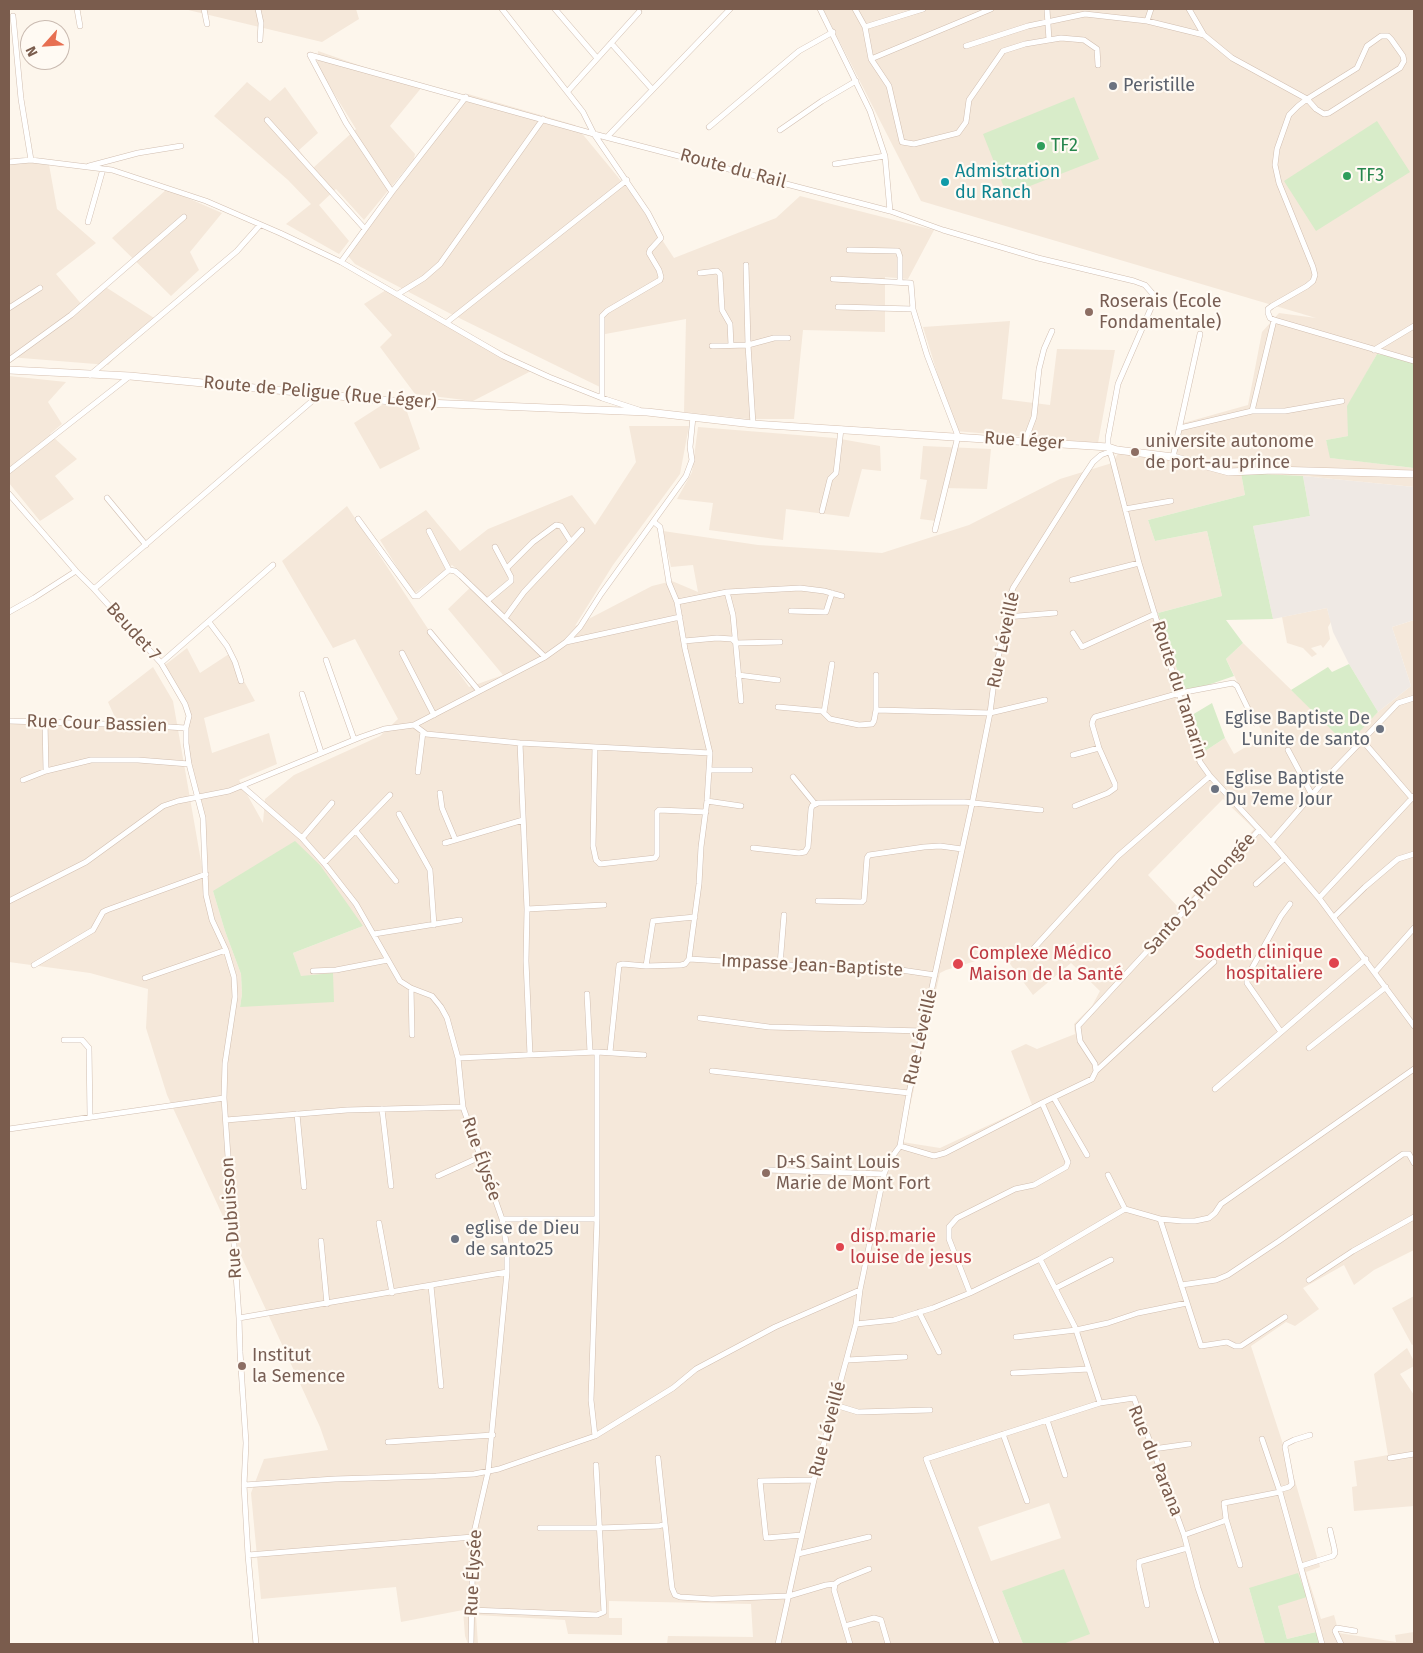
<!DOCTYPE html>
<html>
<head>
<meta charset="utf-8">
<style>
  body { margin:0 }
  #map { position:relative; width:1423px; height:1653px; overflow:hidden; background:#fdf6ec; font-family:"Fira Sans",sans-serif }
  canvas { display:block }
  .frame { position:absolute; inset:0; border:10px solid #7a5c4d; pointer-events:none }
  .north { position:absolute; left:20px; top:20px; width:50px; height:50px; box-sizing:border-box; background:#fffaf3; border:1px solid #cabbb1; border-radius:50%; rotate:244deg; font-size:14px; font-weight:700; line-height:20px; text-align:center; color:#7a5c4d }
  .north::after { content:''; display:block; margin:auto; width:18px; height:22px; background:#e76f51; clip-path:polygon(50% 0,100% 100%,50% 72%,0 100%) }
</style>
</head>
<body>
<div id="map">
<canvas width="1423" height="1653"></canvas>
<div class="frame"></div>
<div class="north">N</div>
</div>
<script>
const ctx = document.querySelector('canvas').getContext('2d');
ctx.lineJoin = 'round';
function paint(path, color) { ctx.fillStyle = color; ctx.fill(path, 'evenodd'); }
const toPath = rows => new Path2D(rows.map(r => 'M' + r).join(''));
function trace(path, color, width, dash) { ctx.strokeStyle = color; ctx.lineWidth = width; ctx.lineCap = dash ? 'butt' : 'round'; ctx.setLineDash(dash || []); ctx.stroke(path); }
function label(font, color, halo, rows, align = 'center') {
  ctx.font = font + ' "Fira Sans",sans-serif'; ctx.lineWidth = 4.5; ctx.setLineDash([]); ctx.textBaseline = 'middle'; ctx.strokeStyle = halo; ctx.fillStyle = color; for (const [text, x, y, turn = 0] of rows) {
    ctx.save(); ctx.translate(x, y); ctx.rotate((+turn || 0) * Math.PI / 180); ctx.textAlign = isNaN(turn) ? turn : align; if (halo) ctx.strokeText(text, 0, 0); ctx.fillText(text, 0, 0); ctx.restore();
  }
}
const residential = toPath([
  [184,9,356,9,359,19,322,42],
  [823,9,1414,9,1414,358,1377,354,1348,406,1348,436,1326,440,1331,458,1414,468,1414,487,1303,476,1241,473,1245,495,1148,520,1155,541,1207,531,1222,596,1158,613,1185,693,1202,753,1225,738,1234,754,1264,736,1226,659,1243,643,1347,744,1378,712,1411,686,1392,627,1414,620,1414,1250,1374,1270,1354,1285,1344,1265,1303,1288,1319,1309,1295,1326,1286,1322,1251,1346,1295,1481,1320,1567,1306,1572,1321,1619,1334,1615,1339,1633,1396,1642,1395,1635,1414,1632,1414,1644,1321,1644,1316,1632,1287,1639,1278,1606,1249,1588,1265,1644,1063,1644,1089,1633,1002,1591,1023,1644,667,1644,668,1636,753,1637,751,1604,609,1601,609,1618,622,1618,622,1635,568,1634,565,1620,476,1615,478,1644,468,1644,465,1636,463,1610,401,1622,396,1587,261,1599,251,1493,264,1459,328,1450,320,1427,167,1095,146,1028,148,989,90,973,9,962,9,723,119,726,108,702,153,667,173,701,202,867,207,849,189,764,187,703,165,665,187,648,200,673,229,654,255,701,204,718,212,753,269,733,277,764,239,780,263,823,265,799,294,775,380,736,398,719,355,639,333,648,282,561,347,506,438,644,469,687,503,675,448,609,474,584,452,565,414,594,380,540,426,510,460,551,488,529,572,495,595,525,636,462,629,426,689,426,680,474,613,565,575,626,652,586,672,581,698,592,693,565,671,567,663,531,758,545,882,553,969,525,1060,479,1112,463,1121,449,1171,455,1180,424,1248,405,1262,332,1279,313,1316,318,921,201],
  [1223,799,1254,829,1180,909,1148,875],
  [213,891,363,926,293,953,301,977,240,1007,242,994,241,974,225,931],
  [1002,953,1033,995,1071,963,1100,991,1092,1006,1074,1024,1075,1034,1037,1049,1026,1044,1011,1051,1032,1105,940,1148,902,1142,940,973,946,970],
  [1049,1503,1061,1538,991,1561,978,1527],
  [318,51,422,87,390,126,415,154,414,159,364,220,336,189,319,205,349,241,339,254,286,224,311,204,288,180,214,116,247,82,270,101,285,87,318,133,299,150,313,168,356,129,317,66],
  [468,94,575,125,632,194,674,258,776,218,800,196,934,230,908,279,885,277,885,332,803,330,794,419,748,419,684,412,686,319,600,335,604,389,451,314,355,264,348,256],
  [48,159,57,209,96,243,56,274,83,306,104,286,154,318,108,365,9,357,9,161],
  [167,189,222,213,190,252,199,270,171,296,112,238],
  [386,290,535,369,473,401,415,394,380,347,392,335,364,304],
  [1010,321,1002,399,1050,405,1057,349,1115,350,1098,443,955,431,923,327],
  [9,376,66,382,48,402,62,424,50,434,77,459,55,476,74,499,40,521,9,483],
  [382,405,405,406,420,449,380,469,354,423],
  [698,427,835,438,880,446,881,471,862,469,849,517,786,509,783,540,709,530,713,503,677,499,692,472],
  [923,446,991,449,987,489,944,488,936,521,920,519,927,480,920,479],
  [1327,608,1331,622,1328,627,1330,639,1323,648,1321,645,1311,648,1317,654,1312,657,1303,648,1287,643,1282,617],
  [1414,1296,1414,1344,1412,1345,1392,1308],
  [1407,1348,1414,1361,1414,1366,1400,1374,1414,1395,1414,1506,1354,1511,1352,1487,1357,1486,1354,1461,1388,1455,1374,1374]
]);
const industrial = toPath([
  [1303,476,1414,487,1414,620,1392,627,1411,686,1378,712,1349,664,1333,632,1327,608,1273,619,1253,526,1310,516]
]);
const green = toPath([
  [1074,97,1099,159,1007,195,983,134],
  [1377,121,1410,172,1316,231,1284,181],
  [1377,354,1414,358,1414,468,1330,458,1326,440,1348,436,1347,406],
  [1241,473,1303,476,1310,516,1253,526,1273,619,1226,620,1243,643,1226,659,1234,676,1185,693,1158,613,1222,596,1207,531,1155,541,1148,520,1245,495],
  [1349,664,1378,712,1347,745,1291,690,1328,667,1332,672],
  [1212,703,1225,738,1202,753,1192,715],
  [295,841,320,865,363,926,293,953,301,976,333,973,334,1002,240,1007,242,994,241,974,225,931,213,891],
  [1064,1569,1090,1634,1063,1644,1023,1644,1002,1591],
  [1298,1573,1307,1597,1278,1606,1287,1639,1316,1632,1321,1644,1265,1644,1249,1588]
]);
const street = toPath([
  [77,9,80,26],
  [204,9,207,24],
  [258,9,261,23,260,40],
  [502,9,583,112,594,134,648,213,661,238,650,250,649,253,659,270,661,277,660,280,607,311,602,316,602,398],
  [555,9,597,58],
  [820,9,870,111,885,156,890,211],
  [855,9,865,27,871,59,889,86,902,142,914,144,958,133,966,122,969,100,1003,51,1025,44,1061,38,1084,40,1097,49,1098,65],
  [1047,9,1049,40],
  [1189,9,1204,35,1232,58,1307,99,1316,109,1324,114,1329,113,1400,68,1404,61,1403,56,1391,39,1388,36,1381,36,1367,46,1357,68,1307,99,1298,106,1289,115,1277,149,1275,165,1279,183,1313,267,1315,275,1313,281,1307,286,1272,306,1268,309,1268,313,1270,318,1274,320,1414,361],
  [13,16,21,99,31,160],
  [1147,21,1151,9],
  [865,27,923,9],
  [611,43,652,89],
  [966,46,1028,26,1085,14,1147,21,1204,35],
  [310,55,594,134,890,211,943,230,1038,258,1134,281,1145,285,1152,293,1154,301,1118,384,1108,438,1108,447,1112,458,1139,563,1200,762,1210,776,1271,842,1319,898,1414,1026],
  [310,55,346,123,392,192],
  [871,59,991,9],
  [568,91,639,12],
  [267,120,365,229],
  [709,127,799,51,833,32],
  [780,130,822,101,856,81],
  [608,136,730,9],
  [9,162,31,160,112,170,206,201,280,233,341,262,503,356,549,377,602,398,639,410],
  [835,164,885,156],
  [89,166,138,153,181,146],
  [88,222,103,169],
  [849,250,898,251,900,257,900,282],
  [341,262,392,192,466,97],
  [746,265,748,345,753,424],
  [700,273,717,271,720,274,722,310,730,324,731,345],
  [833,279,911,283,913,309],
  [398,294,424,278,440,264,543,119],
  [838,307,913,309,927,355,958,436,935,530],
  [9,308,40,288],
  [446,323,627,180],
  [712,346,748,345,774,338,788,338],
  [1374,350,1414,326],
  [9,360,71,315,184,217],
  [90,375,237,251,260,225],
  [1252,411,1274,320],
  [1180,428,1252,411,1285,411,1342,401],
  [1025,441,1034,417,1039,369,1044,349,1052,331],
  [1173,457,1200,334],
  [9,471,130,376],
  [9,494,76,571,94,589,161,663,185,704,189,716,186,728,186,743,189,764,203,818,206,895,212,920,226,950,234,977,235,997,225,1063,224,1098,239,1318,240,1352,246,1443,244,1485,248,1555,256,1644],
  [107,498,146,545],
  [1125,509,1171,501],
  [822,511,830,479,836,473,841,429],
  [358,519,414,596,418,596,449,570,455,571,461,576,545,657],
  [654,522,660,527,669,583,677,602,727,592,733,615,741,701],
  [429,531,449,570],
  [507,568,533,542,556,525,561,526,571,542],
  [1072,580,1139,563],
  [94,589,319,395],
  [727,592,800,588,824,591,842,596],
  [487,601,511,581,511,577,495,547],
  [791,611,826,612,832,593],
  [9,612,34,598,76,571],
  [1006,617,1055,613],
  [505,618,524,592,582,530],
  [209,622,227,646,235,662,241,681],
  [430,632,479,691],
  [1073,633,1082,647,1155,614],
  [684,641,717,638,732,639,736,643,780,642],
  [566,642,680,617],
  [402,653,434,715],
  [326,660,354,739],
  [161,663,273,565],
  [738,675,778,680],
  [302,694,321,752],
  [778,707,822,711,830,719,859,725,872,724,874,721,876,710,876,675],
  [876,710,990,713,1045,700],
  [824,712,832,664],
  [9,721,137,725,186,728],
  [45,721,46,771],
  [414,725,426,734,520,743,710,753],
  [1362,740,1412,798],
  [520,743,527,909,526,961,530,1055],
  [595,747,593,846,596,860,600,864,655,858,657,855,657,812,659,810,706,812],
  [1288,750,1312,795],
  [1073,755,1099,748],
  [709,770,750,770],
  [418,772,423,732],
  [793,777,815,804],
  [23,780,46,771,91,760,138,760,189,764],
  [242,786,302,838,324,863,356,904,400,981,411,988,432,996,441,1007,447,1018,458,1058,463,1107,502,1219,507,1248,507,1272,488,1472,473,1537,471,1644],
  [440,793,442,808,455,839],
  [707,801,741,806],
  [1075,806,1108,793,1115,788,1115,784,1099,748,1092,724,1093,720,1095,717,1180,693,1233,683,1237,686,1255,723],
  [399,814,430,870,434,925],
  [356,831,396,881],
  [302,838,332,803],
  [1271,842,1330,774,1398,703,1414,698],
  [445,843,523,820],
  [753,848,799,853,805,852,808,847,811,809,812,806,818,803,964,802,1041,810],
  [324,863,390,795],
  [1256,884,1285,858],
  [1319,898,1414,796],
  [9,901,86,862,163,806,178,801,229,791,361,737,384,729,414,725,545,657,566,642,580,627,601,594,686,476,692,460,690,447,693,417],
  [818,901,862,902,864,900,867,858,869,855,924,847,940,846,962,849],
  [527,909,604,905],
  [1334,917,1365,887,1398,859,1414,854],
  [374,934,460,920],
  [1034,948,1118,856,1210,776],
  [689,959,805,966,881,967,935,975],
  [34,965,93,930,103,912,107,910,206,874],
  [780,965,784,915],
  [646,966,653,921,695,917],
  [313,971,336,970,388,960],
  [1375,972,1414,928],
  [145,978,226,950],
  [411,988,412,1035],
  [587,994,590,1052],
  [700,1018,769,1027,923,1031],
  [1281,1032,1247,983,1247,977,1281,916,1290,904],
  [64,1040,82,1040,89,1048,90,1116],
  [1309,1048,1386,987],
  [610,1052,619,965,623,964,646,966,681,965,685,964,689,959,699,884,701,847,707,801,710,753,685,649,677,602],
  [458,1058,597,1052,644,1055],
  [712,1071,909,1093],
  [1096,1071,1214,962],
  [1215,1089,1366,959],
  [1054,1098,1087,1155],
  [382,1109,391,1186],
  [297,1114,304,1187],
  [226,1120,347,1110,463,1107],
  [9,1129,224,1098],
  [900,1146,934,1156,945,1153,1042,1103],
  [768,1170,884,1174],
  [1108,1175,1125,1209],
  [438,1176,480,1157],
  [1125,1209,1160,1219,1201,1346,1227,1342,1235,1346,1241,1346,1285,1317],
  [502,1219,597,1219],
  [1160,1219,1182,1221,1195,1221,1209,1218,1215,1213,1221,1204,1414,1069],
  [379,1223,392,1293],
  [321,1241,327,1304],
  [1040,1259,1075,1327,1100,1403],
  [1309,1280,1353,1251,1414,1217],
  [1181,1285,1216,1280,1228,1275,1279,1241,1403,1154,1409,1154,1414,1163],
  [431,1286,441,1386],
  [1056,1288,1111,1260],
  [970,1293,949,1239,949,1227,957,1218,1015,1189,1034,1185,1066,1167,1068,1162,1042,1103,1092,1079,1096,1071,1095,1064,1080,1041,1078,1026,1259,830],
  [919,1312,939,1352],
  [239,1318,507,1272],
  [856,1324,894,1320,933,1308,970,1293,1040,1259,1125,1209],
  [1016,1337,1076,1330,1108,1323,1138,1313,1187,1303],
  [847,1360,905,1357],
  [1013,1373,1089,1369],
  [835,1405,858,1412,930,1410],
  [1047,1420,1065,1475],
  [1003,1434,1027,1501],
  [595,1436,591,1400,597,1219,597,1052],
  [1262,1439,1280,1492,1322,1644],
  [388,1442,493,1435],
  [1153,1449,1189,1444],
  [658,1458,672,1588,675,1595,680,1597,712,1599,789,1596,826,1585,835,1584],
  [1390,1458,1414,1454],
  [244,1485,335,1479,436,1476,474,1474,499,1469,595,1436,673,1388,696,1369,775,1327,860,1290],
  [1279,1490,1289,1487,1292,1484,1285,1447,1286,1444,1294,1440,1310,1435],
  [1226,1519,1240,1565],
  [540,1528,599,1528,659,1526,665,1524],
  [802,1535,766,1538,760,1481,814,1480],
  [1184,1535,1224,1521,1226,1519,1224,1503,1280,1492],
  [798,1554,869,1537],
  [248,1555,473,1537],
  [1301,1566,1333,1556,1335,1553,1334,1547,1330,1530],
  [1147,1605,1139,1567,1139,1562,1187,1548],
  [471,1610,597,1615,604,1612,596,1465],
  [845,1626,874,1618,881,1620,888,1644],
  [778,1644,814,1480,856,1324,860,1290,884,1174,889,1161,900,1146,909,1093,972,804,990,713,995,674,1010,597,1013,588,1083,477,1093,462,1101,455,1109,452],
  [850,1644,834,1590,835,1584,839,1581,869,1569],
  [997,1644,926,1459,1100,1403,1134,1398,1184,1535,1198,1588,1217,1644],
  [1341,1644,1335,1631,1337,1628,1355,1631]
]);
const secondary = toPath([
  [9,370,130,376,401,402,647,412,753,424,1108,447,1117,450,1173,457,1229,472,1273,470,1414,474]
]);
const markers = [
  [1113,86,5,"#6b7280"],
  [1041,146,5,"#2e9e5b"],
  [1347,176,5,"#2e9e5b"],
  [945,182,5,"#0f9aa8"],
  [1089,312,5,"#8d6e63"],
  [1135,452,5,"#8d6e63"],
  [1380,729,5,"#6b7280"],
  [1215,789,5,"#6b7280"],
  [1334,963,6,"#e0444e"],
  [958,964,6,"#e0444e"],
  [766,1173,5,"#8d6e63"],
  [455,1239,5,"#6b7280"],
  [840,1247,5,"#e0444e"],
  [242,1366,5,"#8d6e63"]
];
const worshipNames = [
  ["Peristille",1123,86],
  ["Eglise Baptiste De",1370,719,"right"],
  ["L'unite de santo",1370,740,"right"],
  ["Eglise Baptiste",1225,779],
  ["Du 7eme Jour",1225,800],
  ["eglise de Dieu",465,1229],
  ["de santo25",465,1250]
];
const leisureNames = [
  ["TF2",1051,146],
  ["TF3",1357,176]
];
const streetNames = [
  ["Route du Rail",733,169,15],
  ["Route de Peligue (Rue Léger)",320,393,5],
  ["Rue Léger",1024,441,4],
  ["Beudet 7",133,632,48],
  ["Rue Léveillé",1004,640,-78],
  ["Route du Tamarin",1179,690,72],
  ["Rue Cour Bassien",97,724,2],
  ["Santo 25 Prolongée",1200,894,-48],
  ["Impasse Jean-Baptiste",812,966,3],
  ["Rue Léveillé",921,1037,-77],
  ["Rue Élysée",481,1159,71],
  ["Rue Dubuisson",232,1218,-94],
  ["Rue Léveillé",828,1429,-75],
  ["Rue du Parana",1155,1461,68],
  ["Rue Élysée",474,1573,-87]
];
const cultureNames = [
  ["Admistration",955,172],
  ["du Ranch",955,193]
];
const educationNames = [
  ["Roserais (Ecole",1099,302],
  ["Fondamentale)",1099,323],
  ["universite autonome",1145,442],
  ["de port-au-prince",1145,463],
  ["D+S Saint Louis",776,1163],
  ["Marie de Mont Fort",776,1184],
  ["Institut",252,1356],
  ["la Semence",252,1377]
];
const healthNames = [
  ["Sodeth clinique",1323,953,"right"],
  ["hospitaliere",1323,974,"right"],
  ["Complexe Médico",969,954],
  ["Maison de la Santé",969,975],
  ["disp.marie",850,1237],
  ["louise de jesus",850,1258]
];
paint(residential, '#f5e8da');
paint(industrial, '#efe9e4');
paint(green, '#d8ecc9');
trace(street, '#d1beb0', 6);
trace(secondary, '#d6c0b0', 8);
trace(street, '#fff', 5);
trace(secondary, '#fff', 7);
for (const [x, y, r, color] of markers) { const dot = new Path2D(); dot.arc(x, y, r, 0, 2 * Math.PI); ctx.fillStyle = color; ctx.fill(dot); trace(dot, '#fffaf3', 2); }
label('18px', '#5b616d', '#fffaf3', worshipNames, 'left');
label('18px', '#27864d', '#fffaf3', leisureNames, 'left');
label('18px', '#7a5c4d', '#fffaf3', streetNames);
label('18px', '#0d838f', '#fffaf3', cultureNames, 'left');
label('18px', '#785e54', '#fffaf3', educationNames, 'left');
label('18px', '#be3a42', '#fffaf3', healthNames, 'left');
</script>
</body>
</html>
